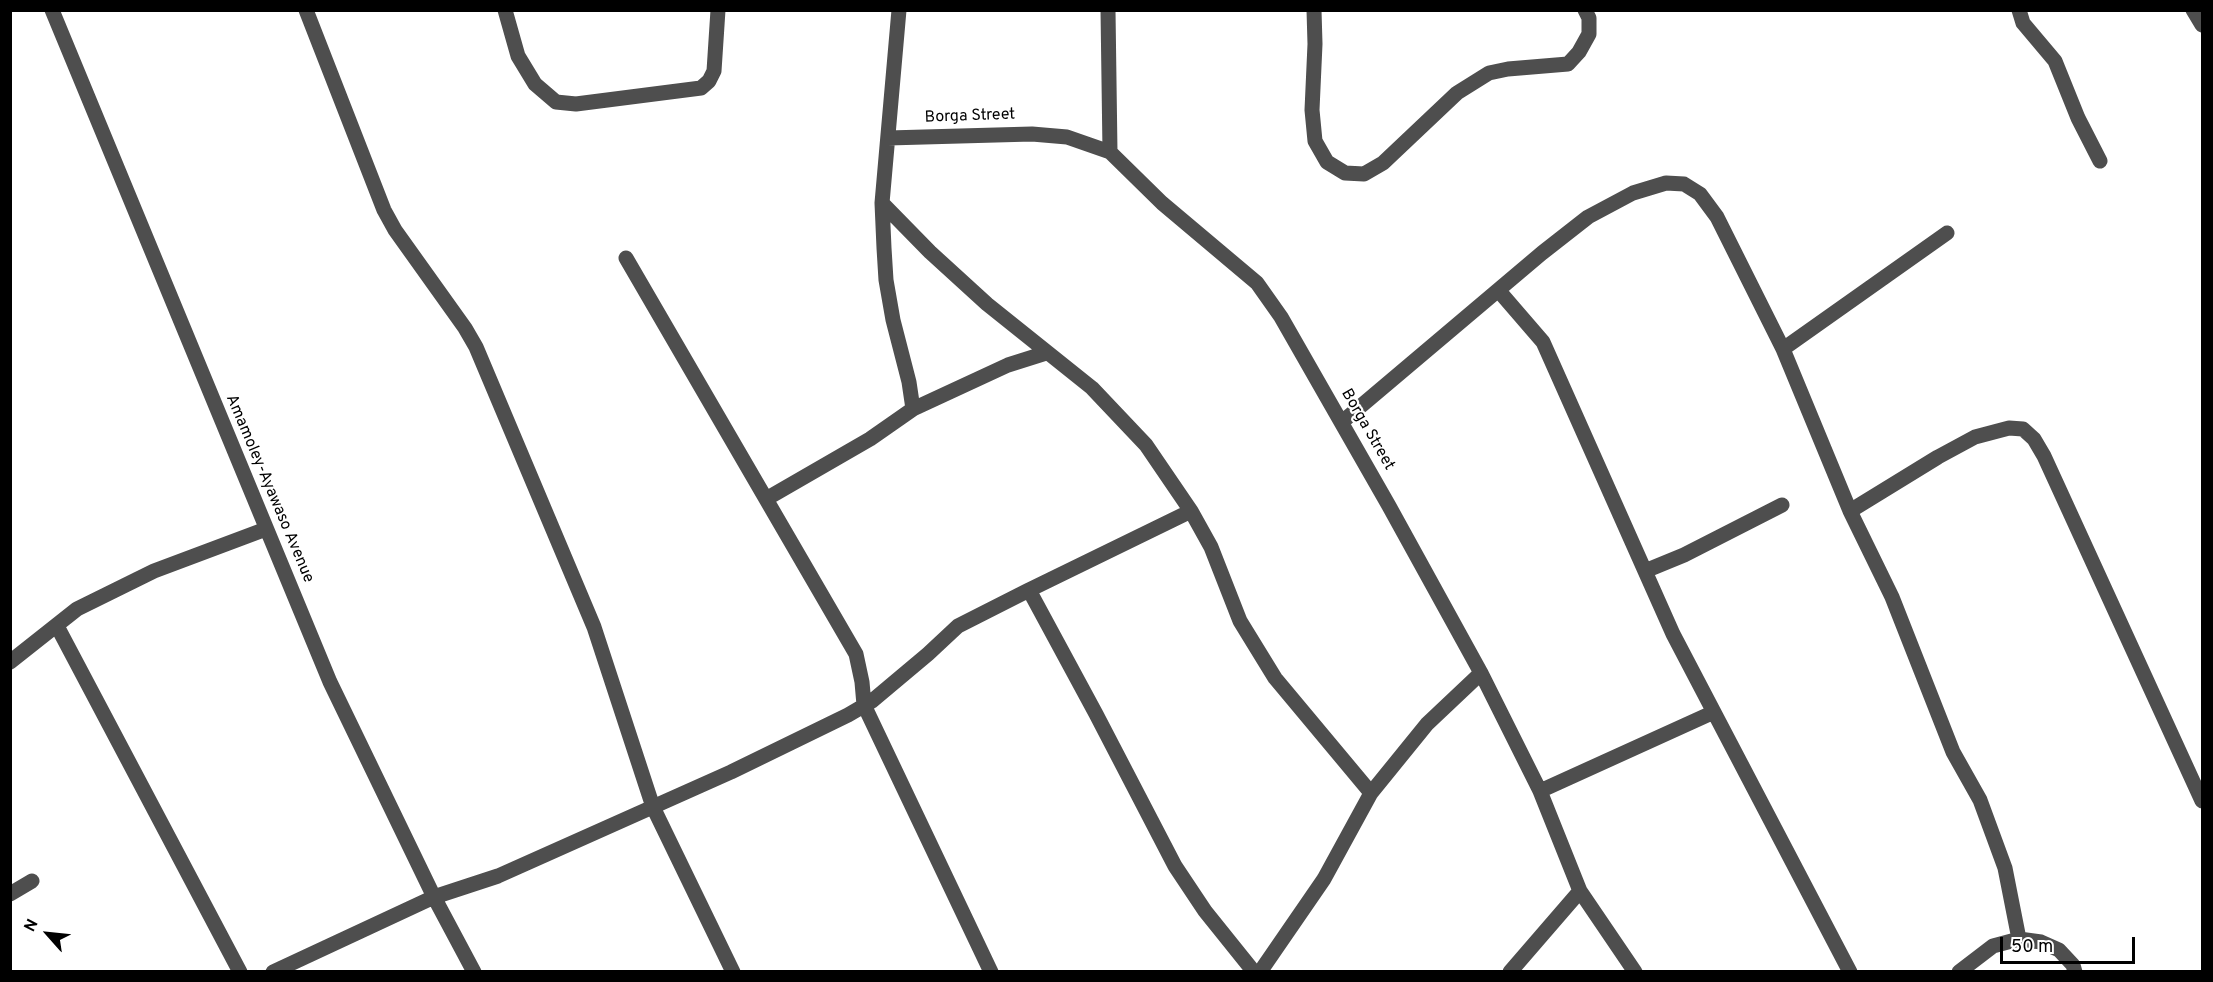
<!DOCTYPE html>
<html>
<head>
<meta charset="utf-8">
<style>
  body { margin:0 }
  #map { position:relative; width:2213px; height:982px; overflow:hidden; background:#fff; font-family:Overpass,sans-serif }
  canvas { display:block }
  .frame { position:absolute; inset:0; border:12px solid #000; pointer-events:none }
  .north { position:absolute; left:18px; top:904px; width:60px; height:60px; -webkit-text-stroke:4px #fff; paint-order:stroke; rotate:297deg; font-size:16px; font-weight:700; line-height:24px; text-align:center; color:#000 }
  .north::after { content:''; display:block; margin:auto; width:21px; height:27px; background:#000; clip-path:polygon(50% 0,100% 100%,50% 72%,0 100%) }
  .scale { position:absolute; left:2000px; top:937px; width:135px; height:27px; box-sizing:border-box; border:3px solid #000; border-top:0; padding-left:8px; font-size:18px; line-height:21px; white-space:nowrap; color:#000; -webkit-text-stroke:4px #fff; paint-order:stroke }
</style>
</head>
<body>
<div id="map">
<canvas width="2213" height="982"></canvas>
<div class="frame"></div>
<div class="north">N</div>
<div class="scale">50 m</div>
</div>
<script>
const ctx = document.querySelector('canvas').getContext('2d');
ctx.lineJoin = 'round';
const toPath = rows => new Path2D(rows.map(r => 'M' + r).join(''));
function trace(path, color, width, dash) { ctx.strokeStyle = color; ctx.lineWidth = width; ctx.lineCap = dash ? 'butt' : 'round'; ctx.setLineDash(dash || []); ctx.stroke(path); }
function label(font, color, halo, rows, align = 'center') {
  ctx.font = font + ' Overpass,sans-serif'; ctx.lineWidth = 4.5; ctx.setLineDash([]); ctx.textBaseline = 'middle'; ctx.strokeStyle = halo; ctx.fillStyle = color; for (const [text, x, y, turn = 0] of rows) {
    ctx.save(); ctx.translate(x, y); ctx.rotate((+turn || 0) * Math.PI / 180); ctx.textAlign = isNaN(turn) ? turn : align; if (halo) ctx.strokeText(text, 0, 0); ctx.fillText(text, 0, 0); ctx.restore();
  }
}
const minor = toPath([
  [52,10,330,682,434,897,474,972],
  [306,10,384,210,395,230,465,328,476,347,594,627,653,807,733,972],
  [505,10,518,56,535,84,556,102,576,104,701,88,709,81,714,71,718,10],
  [899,10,882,203,884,248,886,280,893,320,909,382,913,409],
  [1108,10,1110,152],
  [1314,10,1315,44,1312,110,1315,141,1327,162,1345,173,1364,174,1383,163,1457,93,1489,73,1508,69,1568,64,1579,52,1589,34,1589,18,1585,10],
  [2019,10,2023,23,2055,61,2078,118,2100,161],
  [2193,10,2202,25],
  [888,138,1032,134,1067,137,1110,152,1162,203,1257,283,1281,317,1389,506,1481,673,1540,791,1580,891,1635,972],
  [882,203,930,252,987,304,1092,388,1146,445,1191,511,1211,547,1240,621,1275,678,1371,793],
  [626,258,856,654,862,682,864,705,991,972],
  [1499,291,1543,342,1673,634,1850,972],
  [1783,349,1947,233],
  [1342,422,1542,253,1588,217,1633,193,1666,183,1684,184,1700,194,1717,217,1783,349,1850,511,1892,597,1953,752,1980,800,2005,868,2019,939],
  [766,499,870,439,913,409,1008,365,1046,353],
  [1850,511,1938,457,1975,437,2009,428,2023,429,2034,439,2044,456,2202,801],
  [1645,571,1684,555,1782,505],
  [1029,590,1191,511],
  [57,626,240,972],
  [10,662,77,609,154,571,266,529],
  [1540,791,1714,712],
  [10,894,32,881],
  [273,972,434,897,498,876,731,772,848,715,872,701,928,654,958,626,1029,590,1096,714,1175,866,1205,911,1254,972],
  [1260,972,1324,879,1371,793,1427,724,1481,673],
  [1510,972,1580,891],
  [1959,972,1993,946,2019,939,2041,942,2059,950,2073,965,2075,972]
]);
const streetNames = [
  ["Borga Street",970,117,-2],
  ["Borga Street",1367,430,60],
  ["Amamoley-Ayawaso Avenue",269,489,67]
];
trace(minor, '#4e4e4e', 15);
label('16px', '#000', '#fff', streetNames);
</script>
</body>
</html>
